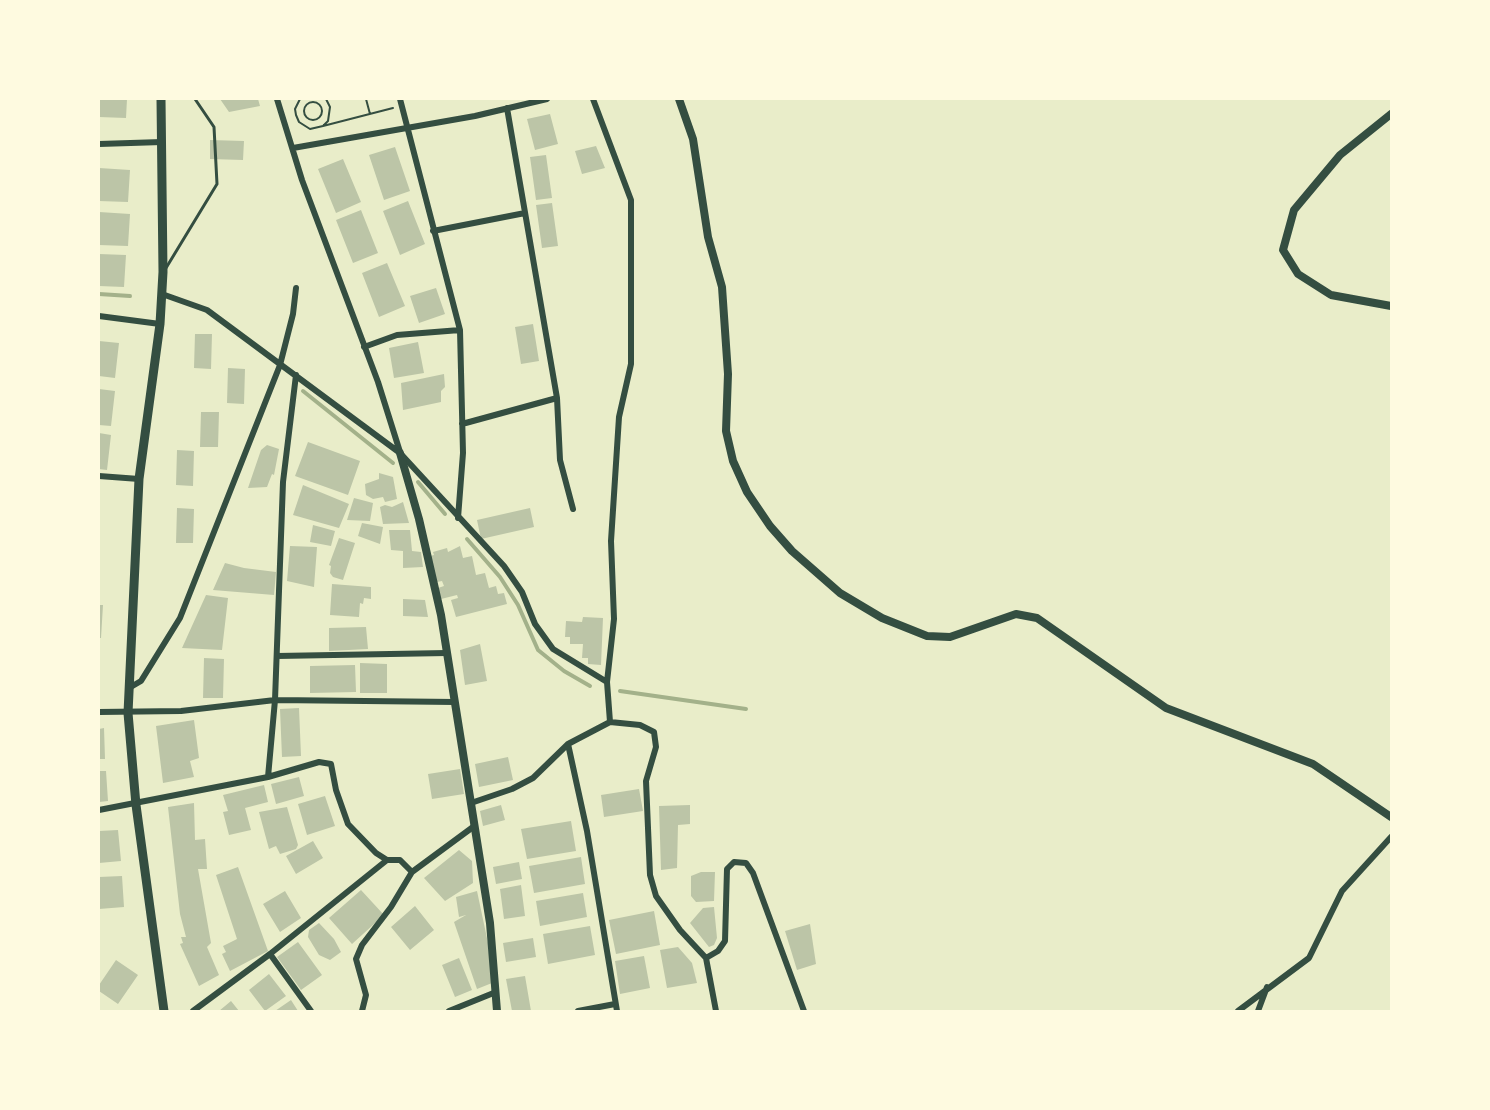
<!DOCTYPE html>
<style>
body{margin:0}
#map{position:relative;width:1490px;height:1110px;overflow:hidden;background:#e9edc9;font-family:"Fira Sans Condensed",sans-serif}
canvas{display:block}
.frame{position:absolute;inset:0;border:100px solid #fefae0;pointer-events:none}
</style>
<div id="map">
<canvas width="1490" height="1110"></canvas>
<div class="frame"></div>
</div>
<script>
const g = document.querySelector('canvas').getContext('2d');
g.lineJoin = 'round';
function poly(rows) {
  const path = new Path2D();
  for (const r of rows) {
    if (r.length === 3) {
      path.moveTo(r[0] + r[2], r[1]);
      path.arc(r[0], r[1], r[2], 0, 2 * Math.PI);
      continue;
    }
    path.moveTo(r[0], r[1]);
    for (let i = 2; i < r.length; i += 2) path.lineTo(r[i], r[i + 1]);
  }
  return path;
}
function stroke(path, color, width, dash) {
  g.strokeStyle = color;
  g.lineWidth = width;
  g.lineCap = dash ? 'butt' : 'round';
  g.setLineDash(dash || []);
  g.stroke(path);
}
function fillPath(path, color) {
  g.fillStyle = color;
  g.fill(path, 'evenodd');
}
const stream = poly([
 [99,294,130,296],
 [303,391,393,463],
 [418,482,445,514],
 [467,539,500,577,518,605,538,650,564,671,590,686],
 [620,691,746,709]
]);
const building = poly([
 [99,99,127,99,126,118,99,117],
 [220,99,258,99,260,106,229,112],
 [550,114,558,144,535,150,527,119],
 [210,140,244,141,243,160,210,159],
 [596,146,605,168,582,174,575,151],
 [395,147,410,191,384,200,369,155],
 [546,155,552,198,536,200,530,157],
 [343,159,361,202,336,213,318,169],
 [99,168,130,170,128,202,99,201],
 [408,201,425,244,400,255,383,211],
 [552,203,558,246,542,248,536,205],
 [361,210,378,253,353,263,336,220],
 [99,212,130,214,128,246,99,245],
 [99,254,126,255,124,287,99,286],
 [387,263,405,306,379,317,362,273],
 [436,288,445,314,419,323,410,296],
 [533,324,539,361,521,364,515,327],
 [195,334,212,334,211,369,194,368],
 [99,341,119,343,115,378,99,376],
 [418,342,424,373,394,378,389,348],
 [228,368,245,369,244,404,227,403],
 [444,374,445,387,441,391,441,402,403,410,401,383],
 [99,389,115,391,111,426,99,425],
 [201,412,219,412,218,447,200,447],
 [99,433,111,435,107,470,99,469],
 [308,442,360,461,348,495,295,476],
 [267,445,279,449,274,475,272,474,267,487,248,488,261,450],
 [177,450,194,451,193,486,176,485],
 [379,473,393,477,397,499,385,502,383,497,373,499,366,495,365,484,379,479],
 [303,485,349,504,339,528,293,515],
 [354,498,373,503,370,521,347,520],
 [403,502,409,523,383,524,380,507,385,505,392,507],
 [177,508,194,509,193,543,176,543],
 [530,508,534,527,481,539,477,520],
 [362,523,383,527,380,544,358,536],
 [313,525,335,531,331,546,310,542],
 [389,530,410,530,412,551,421,552,423,567,403,568,403,551,391,550],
 [339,538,355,543,343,580,333,577,330,573,331,566,329,565],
 [290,546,317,547,314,587,287,581],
 [460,546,463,558,472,556,476,575,485,573,489,588,496,586,498,594,504,593,507,604,456,617,451,600,458,598,457,595,441,599,438,588,444,586,442,581,437,582,430,556,434,555,433,552,447,548,448,552],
 [225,563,244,568,276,572,274,595,213,590],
 [332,584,371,587,371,599,364,598,363,604,360,603,359,617,330,615],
 [206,595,228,598,222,650,182,648],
 [403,599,425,600,428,617,403,616],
 [99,605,103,605,101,638,99,638],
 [583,617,603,618,601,665,588,664,588,658,582,658,583,644,570,644,570,637,565,637,566,621,582,622],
 [366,627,368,649,329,651,329,628],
 [480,644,487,681,465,685,460,650],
 [204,658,224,659,223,698,203,698],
 [360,663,387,664,387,693,360,693],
 [355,665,356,692,310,693,310,666],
 [299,708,301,756,282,757,280,709],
 [194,720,199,758,190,761,194,777,163,783,156,726],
 [104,728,105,759,99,759,99,729],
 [508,757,513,780,479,787,475,764],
 [460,769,464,794,432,799,428,774],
 [99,771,106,771,108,801,99,802],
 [299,777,304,796,276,804,271,784],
 [264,785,268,802,245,808,251,830,229,835,223,812,228,811,223,795],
 [639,789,643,811,604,817,601,795],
 [325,796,335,826,307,835,298,804],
 [194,803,195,840,205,839,207,869,198,869,211,943,207,947,219,975,199,986,180,944,183,943,181,937,186,937,180,914,168,807],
 [501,805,505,820,483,826,480,811],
 [690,805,690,824,678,825,677,868,661,870,659,806],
 [287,807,298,845,296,849,280,854,276,846,269,849,259,812],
 [571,821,576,851,527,859,521,829],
 [118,830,121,861,99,863,99,831],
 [313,841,323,858,296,874,286,856],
 [459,850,472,861,473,883,445,901,424,878],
 [581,857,585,884,534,893,529,866],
 [519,862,522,879,496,884,493,867],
 [238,867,268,951,230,971,222,954,226,952,223,946,237,939,216,875],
 [701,872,715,872,714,901,696,902,691,896,691,876],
 [122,876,124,907,99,909,99,877],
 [521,885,525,916,504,919,500,889],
 [361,890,384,915,352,944,329,918],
 [285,891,301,918,280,932,263,904],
 [477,891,488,943,492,983,477,989,454,922,466,915,459,917,456,897],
 [583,893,587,917,540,926,536,901],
 [415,906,434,930,410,950,391,927],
 [714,907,717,938,714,945,709,947,690,923,703,908],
 [654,911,660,945,616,954,609,920],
 [319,923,334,939,341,952,330,960,319,955,308,937,309,930],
 [810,924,816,964,797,970,785,931],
 [590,926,595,955,548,964,543,934],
 [533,938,536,957,506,962,503,943],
 [298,942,322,975,301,990,277,957],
 [678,947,692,963,697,983,667,988,660,950],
 [644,956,650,988,620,994,615,961],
 [459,958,472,990,455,997,442,965],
 [116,960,138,975,118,1004,99,991,99,985],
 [269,974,286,996,265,1011,249,990],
 [525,976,531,1011,512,1011,506,979],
 [291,1000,298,1011,275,1011],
 [231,1001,239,1011,219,1011]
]);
const path = poly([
 [300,99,295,109,296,115,299,122,310,129,323,126,328,121,330,107,326,99],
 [366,99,370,114],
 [313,111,9],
 [323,126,393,108]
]);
const service = poly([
 [166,268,217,184,214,127,195,99]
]);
const minor = poly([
 [277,99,302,180,378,382,400,452],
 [400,99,460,330,463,453,458,518],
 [593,99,631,200,631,364,619,417,611,541,614,619,607,682],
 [507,108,557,398,560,460,573,509],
 [99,144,162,142],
 [293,148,475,116,547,99],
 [433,231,525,213],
 [162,294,207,310,400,453,504,566,522,592,535,624,553,649,607,682,610,722],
 [99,316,160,324],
 [364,347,397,335,460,330],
 [462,424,557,398],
 [99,476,139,479],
 [277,656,447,653],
 [129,688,141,681,180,618,280,365,293,314,296,288],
 [99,712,181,711,275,700,455,702],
 [568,744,587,831,617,1011],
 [268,777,275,700,283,482,296,375],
 [471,803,512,789,533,778,568,744,610,722,640,725,654,732,656,747,646,781,650,875,656,896,680,930,706,958,718,951,725,941,727,869,734,862,746,863,753,873,804,1011],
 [99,810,268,777,319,762,331,764,336,790,348,824,376,853,387,860,400,860,412,872],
 [270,954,311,1011],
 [706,958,716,1011],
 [193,1011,270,954,387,860],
 [362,1011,366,995,356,959,362,945,391,907,412,872,473,827],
 [449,1011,496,992],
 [578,1011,615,1004],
 [1238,1011,1309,958,1342,891,1391,837],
 [1258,1011,1267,987]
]);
const tertiary = poly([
 [679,99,693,139,708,237,722,287,728,374,726,431,733,461,747,492,770,526,792,551,840,593,882,618,927,636,950,637,1016,614,1037,618,1166,708,1313,764,1391,817],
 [1391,114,1340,155,1294,210,1283,250,1298,274,1331,295,1391,306],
 [400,453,419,519,441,615,490,923,497,1011]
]);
const secondary = poly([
 [161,99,163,272,160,324,139,479,128,713,136,805,164,1011]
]);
stroke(stream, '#a3b18a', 4);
fillPath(building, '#bcc5a7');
stroke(path, '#344e41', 2);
stroke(service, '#344e41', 3);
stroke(minor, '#344e41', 6);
stroke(tertiary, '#344e41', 8);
stroke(secondary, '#344e41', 9);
</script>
